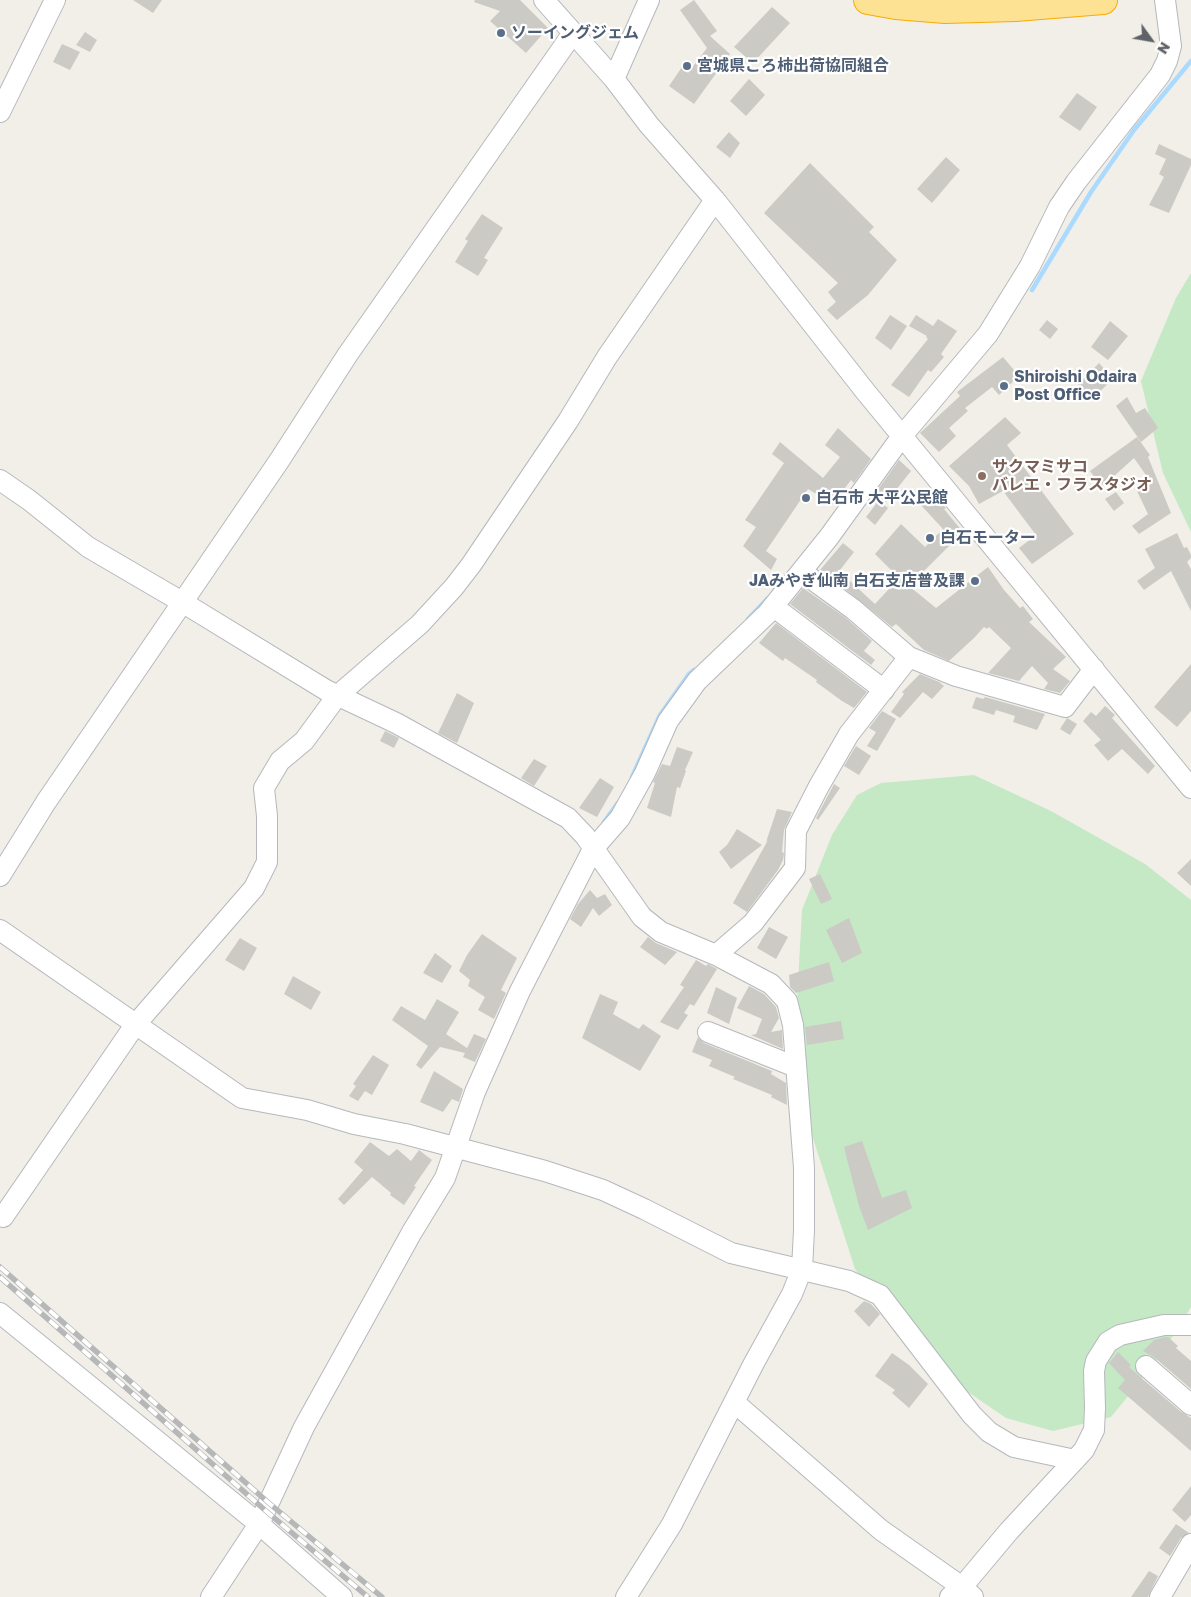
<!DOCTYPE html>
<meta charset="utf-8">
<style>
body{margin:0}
#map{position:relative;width:1191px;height:1597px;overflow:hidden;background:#f1efe8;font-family:"Golos Text",sans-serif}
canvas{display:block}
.north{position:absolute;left:1126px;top:15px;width:50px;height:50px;-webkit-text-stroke:4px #fff;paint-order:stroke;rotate:122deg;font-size:14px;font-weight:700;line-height:20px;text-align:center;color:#5f6368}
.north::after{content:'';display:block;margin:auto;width:18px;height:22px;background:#5f6368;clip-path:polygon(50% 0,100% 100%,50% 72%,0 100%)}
</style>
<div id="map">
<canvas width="1191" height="1597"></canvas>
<div class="north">N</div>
</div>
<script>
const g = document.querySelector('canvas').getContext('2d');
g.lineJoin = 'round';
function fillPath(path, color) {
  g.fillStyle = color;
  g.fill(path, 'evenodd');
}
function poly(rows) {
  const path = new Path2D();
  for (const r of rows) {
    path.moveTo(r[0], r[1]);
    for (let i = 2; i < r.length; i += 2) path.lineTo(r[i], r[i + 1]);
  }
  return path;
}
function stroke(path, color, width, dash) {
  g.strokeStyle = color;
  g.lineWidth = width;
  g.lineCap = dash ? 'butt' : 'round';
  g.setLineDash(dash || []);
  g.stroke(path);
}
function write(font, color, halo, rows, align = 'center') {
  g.font = font + ' "Golos Text","Noto Sans JP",sans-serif';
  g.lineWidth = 4.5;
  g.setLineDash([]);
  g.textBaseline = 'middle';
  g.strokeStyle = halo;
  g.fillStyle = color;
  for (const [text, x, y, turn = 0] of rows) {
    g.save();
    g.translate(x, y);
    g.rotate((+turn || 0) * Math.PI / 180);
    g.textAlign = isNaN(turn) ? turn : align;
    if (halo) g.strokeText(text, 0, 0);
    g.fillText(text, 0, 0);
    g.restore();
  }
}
const green = poly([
 [1191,273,1191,532,1163,473,1141,381,1176,298],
 [974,775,1051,811,1145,864,1191,900,1191,1307,1159,1358,1111,1417,1053,1431,1006,1418,917,1357,855,1269,793,1076,802,910,832,835,857,795,881,783]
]);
const stream = poly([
 [1032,290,1091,192,1134,130,1191,61],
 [748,619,767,599],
 [632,777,660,715,689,674,694,670],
 [604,822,617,804]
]);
const building = poly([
 [133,0,162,0,153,13],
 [475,0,520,0,548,28,526,53,490,21,500,11,474,2],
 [694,0,717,31,710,36,730,54,694,104,669,86,682,67,688,73,707,48,680,10],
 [772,7,790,23,753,63,734,47],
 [85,32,97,40,90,52,76,45],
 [62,44,80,52,70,70,53,62],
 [749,79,765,95,746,116,730,101],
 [1077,93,1097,107,1080,131,1059,117],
 [729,132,740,143,730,158,716,147],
 [1159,144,1191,159,1191,165,1169,213,1149,205,1164,177,1159,174,1166,159,1155,154],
 [946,157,960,170,932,203,917,189],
 [810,163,874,227,869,232,897,260,868,295,837,320,827,310,836,302,828,292,838,283,764,213],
 [482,214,503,228,484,258,488,260,478,276,455,262,468,241,465,239],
 [890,315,907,326,891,350,875,338],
 [916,315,933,326,938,319,957,331,941,354,944,357,931,372,928,370,909,397,891,385,928,339,926,337,927,336,909,326],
 [1047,320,1058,329,1050,339,1039,330],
 [1110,321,1128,336,1108,360,1091,347],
 [1003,357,1019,376,999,395,992,387,965,408,968,411,949,428,956,436,939,452,920,433,960,396,957,392],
 [1099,363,1113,379,1092,399,1078,385],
 [1127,397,1136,413,1145,408,1158,428,1141,442,1116,406],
 [1005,417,1021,433,1007,445,1074,534,1032,564,1019,548,1036,535,1003,491,979,504,969,486,949,466],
 [838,428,871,459,854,483,851,480,833,504,808,489,766,551,777,559,771,570,743,546,756,527,745,520,784,463,772,454,780,442,823,478,840,457,825,445],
 [1137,437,1150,455,1148,457,1171,513,1139,534,1132,526,1148,514,1135,487,1148,478,1134,458,1102,487,1090,471],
 [899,460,911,471,884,505,888,508,875,525,866,517,876,504,871,499],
 [930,492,946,508,944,509,963,532,909,586,936,608,988,567,1004,590,1020,608,1023,606,1033,619,1029,622,1066,657,1053,669,1070,681,1060,693,1044,689,1048,683,1032,666,1019,681,988,673,1011,648,989,627,987,629,984,627,974,638,949,661,924,650,896,624,892,627,844,588,850,581,875,604,899,578,875,554,901,524,925,547,943,529,919,503],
 [1116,492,1124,503,1114,511,1105,499],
 [1177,533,1184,548,1187,547,1191,555,1191,558,1187,562,1191,569,1191,611,1171,571,1144,590,1137,581,1155,568,1145,549],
 [843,543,854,552,833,579,838,583,820,570],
 [803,588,846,618,872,641,864,651,875,660,871,665,790,604],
 [776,623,867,692,854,708,842,701,816,682,817,680,785,658,783,661,759,643],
 [1191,664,1191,711,1177,727,1154,707],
 [920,674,939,682,944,686,932,699,923,692,900,718,891,712,904,694,902,692],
 [457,693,474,703,457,743,438,733],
 [976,697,983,699,985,697,1045,714,1037,730,1013,722,1015,716,996,710,994,715,972,708],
 [1105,706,1115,715,1112,718,1155,766,1148,774,1122,749,1108,761,1094,745,1101,740,1083,721,1091,712,1096,716],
 [882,711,896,719,877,751,867,746,876,732,869,728],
 [1067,718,1077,724,1070,735,1060,729],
 [385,731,399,738,394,748,380,741],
 [856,746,871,756,859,775,844,766],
 [677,747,693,752,685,770,686,771,680,788,677,787,671,817,647,808,655,783,653,782,662,764,670,766],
 [534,759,547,766,534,786,521,778],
 [600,778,614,787,597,817,579,808],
 [834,784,840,788,818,820,816,818],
 [777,809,792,812,784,830,782,852,784,853,783,860,778,870,747,912,733,903,768,840,766,842],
 [737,829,762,845,731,869,719,852,727,845],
 [1191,859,1191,886,1177,873],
 [820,874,832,899,821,904,809,879],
 [590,890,597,898,605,894,612,905,599,916,593,908,581,927,570,919,578,904],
 [849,918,862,953,842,963,826,930],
 [769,927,788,937,776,959,757,948],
 [482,934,517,958,501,990,506,993,494,1019,478,1010,485,997,468,986,470,980,459,971,467,955],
 [648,937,656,943,677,952,665,965,640,947],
 [240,938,257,948,244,971,225,960],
 [435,953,452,966,442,983,423,973],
 [696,960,706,966,708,964,717,969,694,1006,690,1004,684,1013,688,1015,678,1030,660,1022,684,987,680,985],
 [829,962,834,981,796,993,790,987,789,975],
 [293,976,321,992,311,1010,284,994],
 [749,986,764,994,776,1007,779,1018,771,1032,782,1030,783,1049,751,1035,756,1034,762,1019,737,1008],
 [716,987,737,998,729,1024,707,1013],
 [600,994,618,1002,613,1014,639,1029,643,1024,661,1036,640,1071,582,1038],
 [437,999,459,1012,446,1034,467,1048,474,1034,486,1039,475,1062,463,1057,465,1053,440,1047,421,1069,416,1065,428,1046,392,1020,401,1006,425,1020],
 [841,1021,844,1039,807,1045,805,1027],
 [698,1037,704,1043,772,1071,771,1074,786,1083,787,1105,771,1097,772,1095,733,1079,735,1077,709,1066,712,1060,692,1052],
 [373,1055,389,1065,372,1095,365,1091,358,1101,349,1096,356,1086,353,1084],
 [434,1071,463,1089,459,1102,452,1099,443,1112,420,1102],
 [862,1141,882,1198,906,1190,912,1208,868,1230,859,1206,844,1147],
 [370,1142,389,1156,397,1149,411,1161,419,1150,432,1160,414,1186,416,1187,404,1205,390,1195,391,1193,372,1177,344,1205,338,1199,363,1170,354,1162],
 [864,1301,871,1304,880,1314,869,1327,854,1311],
 [1165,1337,1168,1337,1178,1346,1176,1348,1191,1361,1191,1389,1154,1357,1143,1351,1154,1340],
 [1118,1352,1131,1365,1129,1367,1138,1375,1180,1411,1191,1418,1191,1451,1118,1388,1125,1380,1109,1363],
 [892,1353,909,1365,928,1384,909,1408,892,1393,895,1390,875,1376],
 [1191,1486,1191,1515,1185,1522,1172,1510],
 [1176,1524,1189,1533,1181,1538,1170,1556,1159,1548],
 [1149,1571,1158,1576,1148,1597,1131,1597]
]);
const minor = poly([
 [544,0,614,79,649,125,715,200,865,391,1191,788],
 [614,79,649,0],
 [0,112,55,0],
 [0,480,29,500,88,547,182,602,326,690,396,723,568,818,585,836,642,917,661,932,716,955,771,984,787,1001,793,1025,804,1168,804,1230,802,1269,792,1294,754,1363,672,1524,626,1597],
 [774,607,884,690],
 [909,657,956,676,1065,707,1094,669],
 [0,876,46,802,279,461,348,354,573,33],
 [0,930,242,1098,307,1110,354,1124,405,1134,545,1171,603,1190,644,1209,731,1253,849,1281,880,1295,972,1415,989,1432,1014,1447,1075,1460],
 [716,955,753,923,795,868,796,831,819,786,849,734,909,657,853,609,802,572],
 [708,1032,796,1067],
 [3,1217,135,1025,254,888,267,862,267,816,264,788,280,761,304,741,337,696,420,624,454,587,471,565,568,421,607,357,715,200],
 [0,1313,259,1524,342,1597],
 [1146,1366,1191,1405],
 [734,1402,881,1530,962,1587,973,1597],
 [211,1597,259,1524,304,1427,412,1232,445,1178,475,1092,520,991,593,849,620,818,645,773,668,721,697,681,767,614,829,537,902,436,988,334,1030,266,1059,207,1076,182,1160,75,1167,61,1171,46,1165,0],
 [950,1597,962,1587,1009,1531,1084,1450,1094,1430,1095,1408,1094,1371,1096,1361,1108,1342,1120,1335,1164,1325,1191,1325],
 [1160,1597,1191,1544]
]);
const highway = poly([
 [868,0,896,5,945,9,1015,7,1103,0]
]);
const rail = poly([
 [0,1267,270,1504,382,1597],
 [0,1277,266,1511,368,1597]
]);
const markers = [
 [501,33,5,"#5c6f8a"],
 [687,66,5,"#5c6f8a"],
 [1004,386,5,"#5c6f8a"],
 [982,476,5,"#8d6e63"],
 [806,498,5,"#5c6f8a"],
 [930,538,5,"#5c6f8a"],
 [975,581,5,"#5c6f8a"]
];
const serviceNames = [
 ["ソーイングジェム",511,33],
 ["宮城県ころ柿出荷協同組合",697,66],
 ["Shiroishi Odaira",1014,377],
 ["Post Office",1014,395],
 ["白石市 大平公民館",816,498],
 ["白石モーター",940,538],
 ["JAみやぎ仙南 白石支店普及課",965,581,"right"]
];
const educationNames = [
 ["サクマミサコ",992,467],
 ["バレエ・フラスタジオ",992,485]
];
fillPath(green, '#c5e8c5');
stroke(stream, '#aadaff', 4.5);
fillPath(building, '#cccac5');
stroke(minor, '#b5b8bc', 22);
stroke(highway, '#f9ab00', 30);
stroke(minor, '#fff', 20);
stroke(highway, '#fde293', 28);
stroke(rail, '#b6b7b8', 5.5);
stroke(rail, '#fff', 4, [11]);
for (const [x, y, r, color] of markers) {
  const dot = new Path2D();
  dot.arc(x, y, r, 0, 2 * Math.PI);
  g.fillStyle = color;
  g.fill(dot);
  stroke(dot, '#fff', 2);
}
write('bold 16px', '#4e5e75', '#fff', serviceNames, 'left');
write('bold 16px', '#785e54', '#fff', educationNames, 'left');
</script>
